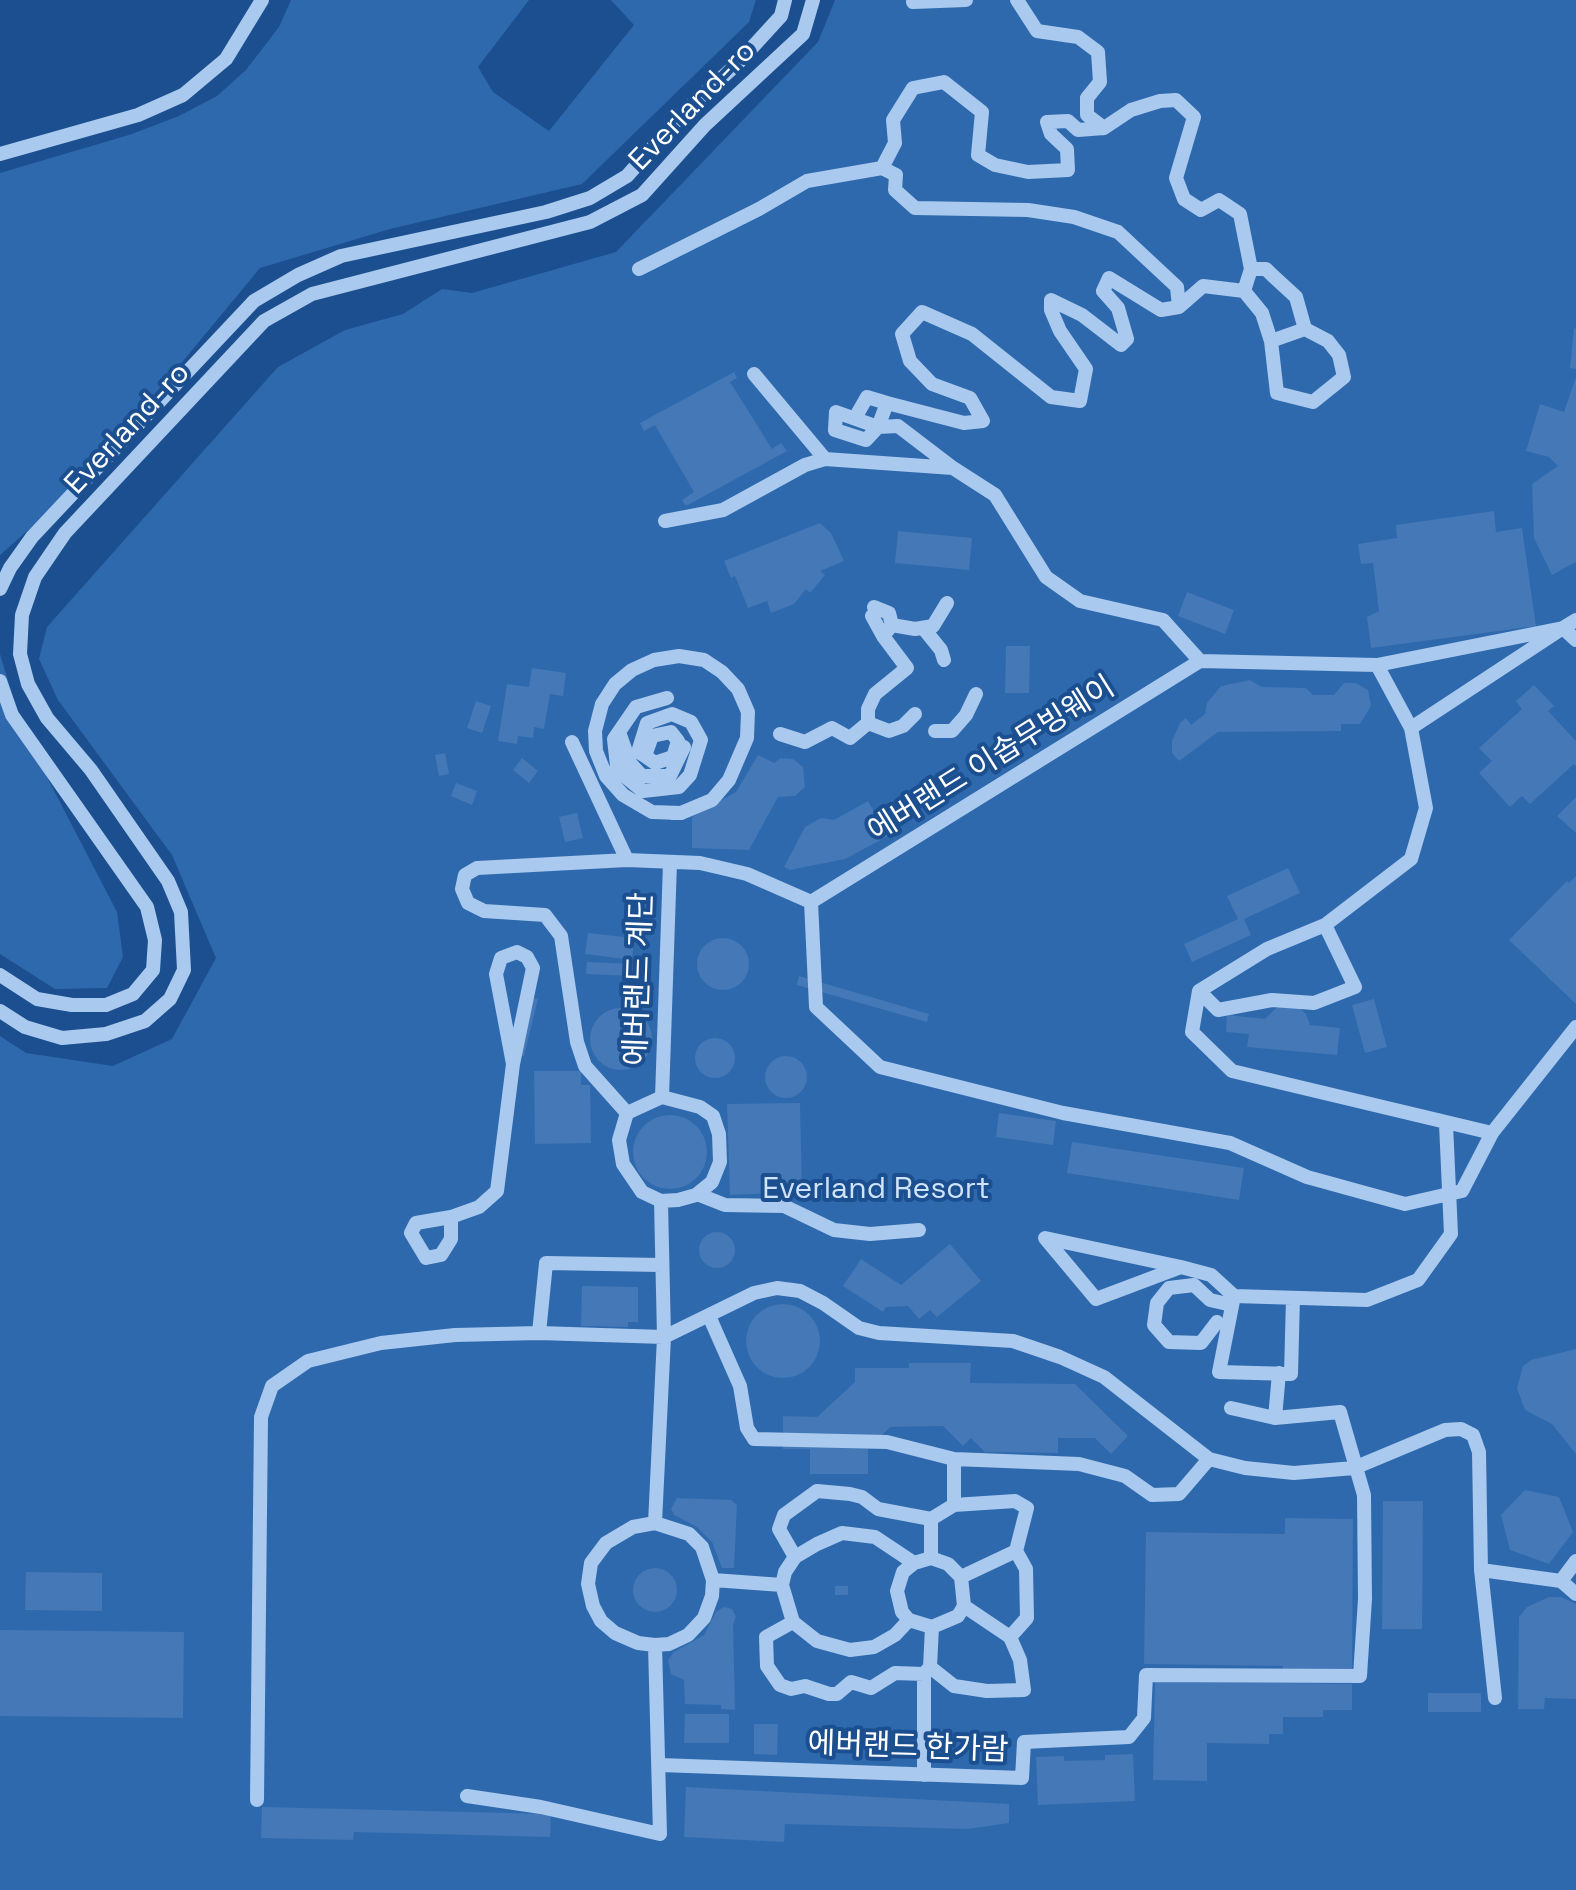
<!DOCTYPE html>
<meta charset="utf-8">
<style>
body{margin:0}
canvas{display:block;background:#1b4f8f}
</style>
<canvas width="1576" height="1890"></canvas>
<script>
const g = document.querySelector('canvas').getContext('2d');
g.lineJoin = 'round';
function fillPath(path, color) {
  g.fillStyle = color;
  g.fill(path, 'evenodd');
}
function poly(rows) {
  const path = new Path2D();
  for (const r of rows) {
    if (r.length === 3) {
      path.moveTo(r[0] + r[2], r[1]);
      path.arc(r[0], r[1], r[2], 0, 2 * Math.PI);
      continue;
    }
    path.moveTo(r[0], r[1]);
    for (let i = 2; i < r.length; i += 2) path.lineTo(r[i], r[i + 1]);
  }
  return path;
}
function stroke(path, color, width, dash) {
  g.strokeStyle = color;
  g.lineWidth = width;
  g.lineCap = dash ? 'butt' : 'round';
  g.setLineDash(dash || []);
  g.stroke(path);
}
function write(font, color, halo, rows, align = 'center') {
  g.font = font + ' "Space Grotesk","Noto Sans KR",sans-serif';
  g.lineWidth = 8;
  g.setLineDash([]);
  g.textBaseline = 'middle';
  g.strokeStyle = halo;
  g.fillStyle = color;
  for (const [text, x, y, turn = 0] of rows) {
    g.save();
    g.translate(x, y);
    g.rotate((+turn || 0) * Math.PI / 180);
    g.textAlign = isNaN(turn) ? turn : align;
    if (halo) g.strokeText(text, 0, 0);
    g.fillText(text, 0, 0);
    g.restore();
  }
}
const green = poly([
 [291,0,529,0,478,67,493,92,549,131,634,25,611,0,756,0,749,22,582,184,390,229,260,268,83,482,0,555,0,173,129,135,179,116,217,96,246,70,279,27],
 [835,0,1576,0,1576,1890,0,1890,0,1036,26,1053,113,1066,172,1039,216,958,172,855,58,700,39,659,47,627,278,367,345,330,403,314,442,289,472,293,616,252,818,42],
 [0,654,23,731,117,912,123,957,107,988,55,989,0,954]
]);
const building = poly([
 [1574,328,1576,329,1576,369,1570,368],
 [734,372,737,378,730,382,772,449,781,443,787,451,686,506,682,500,694,492,655,425,644,431,640,423],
 [1576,377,1576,562,1552,575,1534,538,1532,484,1558,466,1549,457,1526,451,1540,404,1564,412],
 [1494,511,1496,532,1522,528,1536,626,1371,648,1367,617,1379,611,1373,563,1361,564,1358,544,1397,538,1396,525],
 [820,523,831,533,844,561,820,571,825,575,810,593,806,589,794,604,771,613,767,601,748,608,735,576,731,578,724,561],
 [898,531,972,538,969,570,895,563],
 [1187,592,1234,610,1225,634,1178,616],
 [1006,646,1030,646,1029,693,1005,693],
 [532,668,566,673,563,696,550,694,544,729,534,727,533,738,518,736,517,744,498,741,507,684,529,687],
 [1250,680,1262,687,1306,688,1313,695,1334,695,1344,683,1356,683,1368,690,1371,706,1360,724,1341,724,1341,731,1218,732,1179,761,1172,753,1172,741,1180,723,1186,718,1191,725,1205,714,1207,703,1221,686],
 [1534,685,1554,706,1548,711,1576,741,1576,766,1574,764,1530,804,1522,796,1510,807,1479,773,1492,761,1479,748,1522,709,1516,701],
 [476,701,491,706,482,733,467,728],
 [445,753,449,774,439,776,435,755],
 [758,755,774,763,781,758,793,759,803,767,805,787,795,796,778,797,749,850,692,848,692,817,736,792],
 [522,758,538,771,529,783,513,770],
 [456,783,477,791,472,805,451,796],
 [1576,797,1576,833,1557,816],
 [868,801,888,836,845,859,790,870,784,867,805,827,821,818,834,820],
 [577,813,583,838,565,842,559,817],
 [1288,868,1300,893,1244,919,1251,935,1192,962,1184,944,1238,919,1227,896],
 [1576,876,1576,1004,1509,940,1567,881,1569,883],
 [588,933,634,938,632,960,585,954],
 [723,964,26],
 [587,962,633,964,632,976,586,974],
 [799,976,929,1014,927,1022,797,985],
 [523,996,538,999,524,1056,509,1053],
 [1374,999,1387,1047,1365,1053,1352,1005],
 [1279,1005,1298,1007,1306,1014,1310,1025,1340,1028,1337,1055,1247,1047,1249,1034,1226,1032,1227,1015,1265,1019],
 [621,1039,31],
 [715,1058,20],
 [786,1077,21],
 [534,1071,581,1071,581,1085,590,1085,591,1143,535,1144],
 [800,1103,802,1192,730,1195,727,1104],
 [999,1113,1056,1121,1053,1145,996,1137],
 [670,1152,37],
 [1072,1142,1244,1168,1239,1200,1067,1173],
 [717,1250,18],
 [950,1244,981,1281,937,1317,930,1310,919,1319,908,1306,886,1307,883,1312,843,1286,861,1259,901,1285],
 [582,1286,638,1287,638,1322,628,1322,628,1327,581,1326],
 [783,1341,37],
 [1576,1349,1576,1454,1552,1424,1525,1410,1517,1388,1523,1366,1531,1360],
 [909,1363,971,1363,970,1383,1075,1384,1128,1436,1111,1454,1095,1438,1058,1438,1058,1453,985,1452,971,1438,963,1446,943,1426,890,1427,868,1449,868,1474,810,1474,810,1449,783,1449,783,1416,817,1417,855,1382,855,1368,909,1368],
 [1525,1490,1559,1497,1573,1532,1549,1564,1510,1550,1501,1515],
 [677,1498,731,1500,737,1505,734,1568,722,1568,712,1542,697,1527,674,1515,671,1509],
 [1383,1501,1423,1501,1422,1629,1382,1629],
 [1285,1518,1353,1519,1352,1674,1283,1673,1283,1666,1144,1664,1146,1532,1285,1534],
 [655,1590,22],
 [26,1572,102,1573,102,1611,25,1610],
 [835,1586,848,1586,848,1595,835,1595],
 [1549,1597,1561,1597,1576,1604,1576,1699,1545,1698,1544,1709,1518,1709,1519,1617,1527,1607],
 [724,1607,732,1609,736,1617,733,1624,735,1710,721,1709,721,1705,685,1704,684,1680,671,1674,668,1660,674,1652,704,1635,716,1612],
 [0,1630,184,1632,183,1718,0,1716],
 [1155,1681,1352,1684,1352,1710,1323,1710,1323,1717,1283,1717,1283,1734,1269,1734,1269,1744,1207,1743,1207,1781,1153,1780],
 [1428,1693,1481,1693,1481,1712,1428,1712],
 [685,1714,729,1714,729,1743,684,1743],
 [754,1724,778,1724,777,1755,754,1754],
 [1133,1754,1135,1801,1038,1805,1036,1757,1064,1756,1064,1761,1105,1760,1105,1755],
 [686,1787,1009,1804,1009,1823,968,1829,785,1824,784,1842,684,1837],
 [262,1807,551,1814,550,1837,354,1832,353,1840,261,1838]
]);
const minor = poly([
 [1017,0,1037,31,1078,37,1098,52,1100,82,1087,98,1087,115,1104,128,1131,110,1160,101,1176,100,1194,117,1176,178,1184,199,1201,210,1219,200,1240,214,1251,269],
 [913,2,966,0],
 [0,154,138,115,183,95,226,59,262,0],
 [882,168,895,143,893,120,913,88,944,82,982,112,978,155,995,165,1028,172,1068,170,1067,149,1051,134,1047,122,1068,121,1078,130,1104,128],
 [639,269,759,209,807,181,882,168,896,175,895,190,915,208,1028,210,1074,217,1118,232,1177,287,1179,307,1161,310,1109,278,1103,291,1118,308,1127,339,1121,345,1082,315,1051,300,1051,310,1060,331,1086,369,1080,401,1051,397,972,334,922,312,902,334,910,361,932,384,970,398,983,421,964,423,887,403],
 [1179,307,1203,286,1244,291,1262,313,1271,341,1277,393,1313,402,1344,377,1339,355,1328,341,1305,329,1296,297,1272,275,1266,269,1251,269,1244,291],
 [1271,341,1305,329],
 [754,374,825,459],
 [855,418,867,397,887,403,878,427,836,412,835,430,866,440,878,427,898,426,953,468],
 [665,521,723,510,805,465,825,459,953,468,995,495,1046,577,1080,601,1163,620,1200,661,1377,665,1563,628,1576,620],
 [0,589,10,568,32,537,254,301,298,275,341,256,546,212,590,198,627,176,687,109,737,64,781,16,785,0],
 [872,616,883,636,892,625,889,613,874,607],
 [892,625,915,629,933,626,947,603],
 [924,629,941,650,944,660],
 [1377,665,1411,728],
 [0,681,12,715,147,907,155,940,153,970,133,994,106,1005,72,1005,37,999,0,975],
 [868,723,889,731,903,726,915,714],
 [935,731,952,731,966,715,976,694],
 [619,732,630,763,642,776,670,776,684,747],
 [780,734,805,742,832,728,850,738,868,723,868,709,875,694,907,668,883,636],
 [572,742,627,860],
 [616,769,643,791,679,787,690,775,701,740,691,722,672,714,647,723,638,752,645,756,655,763,673,757,678,741,671,732,652,736,645,756],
 [618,775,614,739,636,707,667,698],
 [671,813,681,813,712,800,729,780,747,738,748,712,738,689,722,672,704,660,679,656,654,660,632,670,615,684,602,704,595,731,596,751,606,776,623,795,652,812,681,813],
 [811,902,816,1007,880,1067,1063,1113,1230,1143,1307,1177,1405,1204,1462,1191,1492,1133],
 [811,902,1200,661],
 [1325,925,1355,987,1314,1003,1272,1000,1218,1010,1199,991,1267,949,1325,925,1411,859,1426,808,1411,728,1563,628,1576,640],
 [1199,991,1192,1032,1232,1071,1492,1133,1576,1027],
 [0,1011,25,1027,62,1038,106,1034,145,1021,170,999,184,970,181,912,168,881,91,770,47,718,28,684,20,654,22,615,35,577,65,533,264,321,312,294,590,222,642,195,705,125,803,34,813,0],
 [662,1097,670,863],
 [627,1113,619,1140,623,1164,642,1192,661,1201,678,1200,696,1195,712,1182,720,1162,719,1134,713,1116,700,1107,662,1097,627,1113,585,1066,577,1042,561,936,545,915,484,911,468,903,462,889,465,875,477,868,627,860,700,863,747,874,811,902],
 [697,1194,725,1205,784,1206,834,1230,870,1234,919,1230],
 [451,1217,416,1223,411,1233,426,1258,441,1255,451,1239,451,1217,479,1207,497,1191,513,1064,533,968,527,957,517,952,501,958,496,974,513,1064],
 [1181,1267,1096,1299,1045,1238,1181,1267,1211,1275,1234,1296,1367,1300,1418,1280,1451,1234,1446,1124],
 [1234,1296,1219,1372,1291,1374,1293,1298],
 [709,1316,740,1386,747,1428,754,1439,887,1442,954,1459,1079,1464,1125,1476,1152,1495,1179,1494,1209,1459],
 [1217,1322,1201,1343,1169,1342,1154,1325,1157,1303,1169,1288,1194,1285,1210,1300,1232,1305],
 [539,1333,546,1263,661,1265],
 [1231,1408,1275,1418,1279,1373],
 [954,1459,954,1505],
 [931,1519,954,1505,1015,1501,1027,1508,1016,1551,961,1577],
 [655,1523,689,1534,702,1547,713,1580,782,1585],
 [795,1557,779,1529,784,1515,817,1491,850,1494,862,1497,878,1509,931,1519,931,1558],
 [1481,1570,1561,1581,1576,1594],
 [961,1577,964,1606,958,1616,932,1627,930,1667,954,1686,987,1691,1024,1690,1020,1660,1010,1637,1027,1618,1026,1569,1016,1551],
 [1561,1581,1576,1561],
 [964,1606,1010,1637],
 [909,1620,895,1635,874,1647,850,1650,817,1641,793,1622,766,1637,767,1666,780,1685,791,1689,805,1686,829,1694,837,1694,851,1682,871,1688,895,1673,924,1674],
 [793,1622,782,1585,785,1572,795,1557,817,1544,842,1533,875,1537,914,1563],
 [932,1627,909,1620,902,1612,897,1591,903,1572,914,1563,931,1558,948,1564,961,1577],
 [655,1645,669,1644,688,1635,704,1618,712,1596,713,1580],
 [660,1765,1022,1778,1024,1742,1129,1737,1144,1718,1146,1675,1360,1676,1365,1599,1364,1495,1340,1412,1275,1418],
 [924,1775,924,1674,930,1667],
 [467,1796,541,1807,660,1834,655,1645,638,1643,615,1633,601,1621,593,1606,588,1584,591,1563,606,1543,633,1527,655,1523,664,1337,754,1293,777,1288,800,1291,823,1303,859,1328,879,1333,1013,1341,1060,1357,1104,1377,1209,1459,1245,1468,1294,1473,1354,1468,1445,1430,1461,1429,1473,1435,1479,1452,1481,1570,1495,1698],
 [257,1800,261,1417,272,1386,308,1361,381,1343,455,1335,539,1333,664,1337,661,1201]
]);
const streetNames = [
 ["Everland-ro",693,106,-46],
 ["Everland-ro",128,429,-47],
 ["에버랜드 이솝무빙웨이",992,760,-32],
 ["에버랜드 계단",640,979,-88],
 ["에버랜드 한가람",908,1748,2]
];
const parkNames = [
 ["Everland Resort",876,1190]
];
fillPath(green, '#2e69ad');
fillPath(building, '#4478b7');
stroke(minor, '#a9c9ee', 14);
write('30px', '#fff', '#1b4f8f', streetNames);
write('30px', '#cfe3fa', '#1b4f8f', parkNames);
</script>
